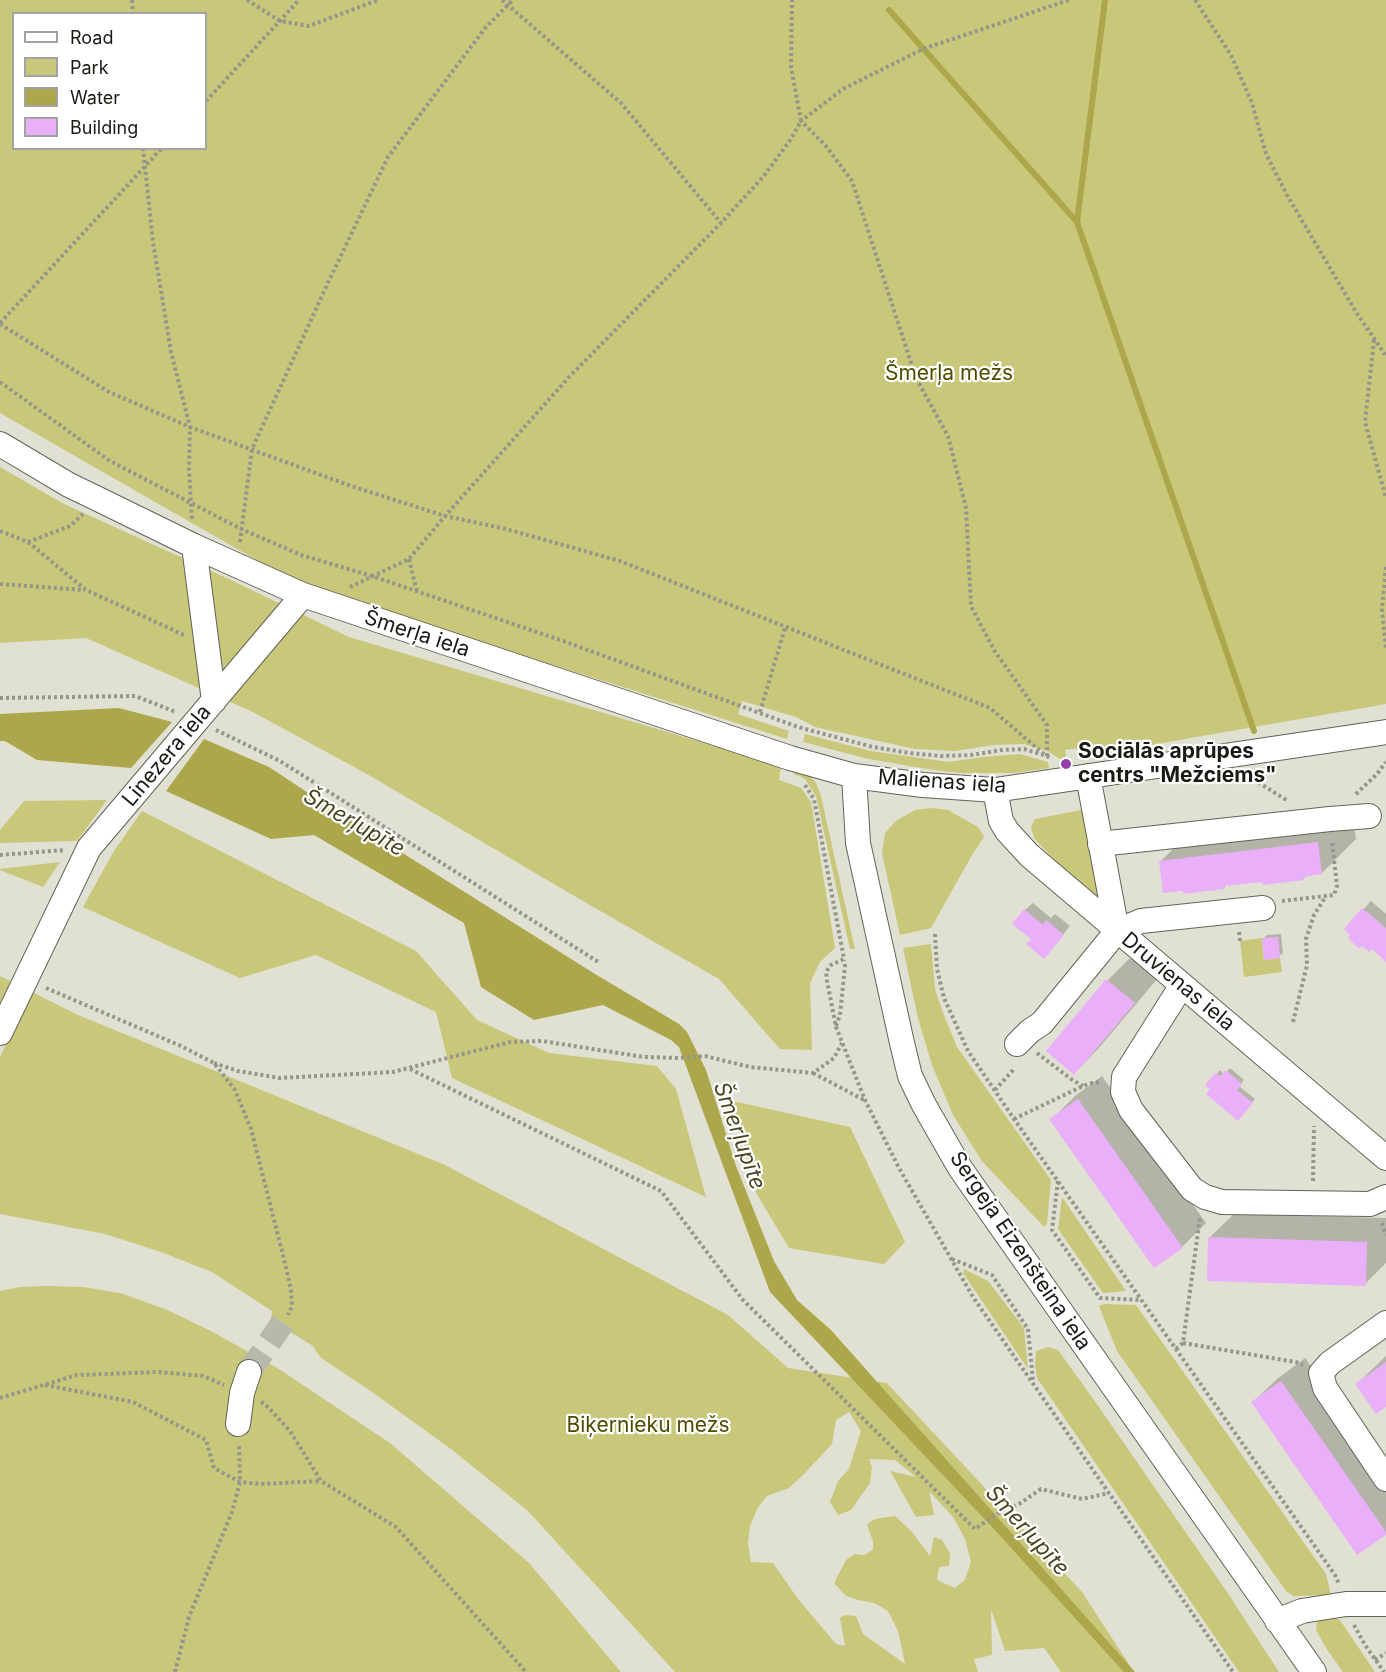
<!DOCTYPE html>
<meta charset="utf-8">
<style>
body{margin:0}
#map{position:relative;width:1386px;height:1672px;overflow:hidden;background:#e0e0d3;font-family:Inter,sans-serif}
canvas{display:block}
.legend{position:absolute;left:12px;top:12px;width:195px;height:138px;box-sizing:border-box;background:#fff;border:2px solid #a3a3a1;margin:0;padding:8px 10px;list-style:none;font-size:18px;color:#1a1a15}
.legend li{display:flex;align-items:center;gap:12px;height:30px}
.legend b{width:30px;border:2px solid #a3a3a1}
</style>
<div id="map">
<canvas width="1386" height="1672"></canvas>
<ul class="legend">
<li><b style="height:8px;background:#fff"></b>Road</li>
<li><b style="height:16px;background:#c9c77a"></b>Park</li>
<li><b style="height:16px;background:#aba74a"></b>Water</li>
<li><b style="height:16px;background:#e9b0f9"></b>Building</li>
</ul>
</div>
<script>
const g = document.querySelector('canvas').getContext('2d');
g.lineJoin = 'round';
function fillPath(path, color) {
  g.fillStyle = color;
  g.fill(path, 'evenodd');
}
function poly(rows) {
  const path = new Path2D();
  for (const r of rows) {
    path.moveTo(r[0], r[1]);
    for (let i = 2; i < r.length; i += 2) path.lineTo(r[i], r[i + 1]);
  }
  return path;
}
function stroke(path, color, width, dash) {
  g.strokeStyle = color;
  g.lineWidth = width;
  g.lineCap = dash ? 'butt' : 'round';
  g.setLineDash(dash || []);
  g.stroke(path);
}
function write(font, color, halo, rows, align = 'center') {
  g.font = font + ' Inter,sans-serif';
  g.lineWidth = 4.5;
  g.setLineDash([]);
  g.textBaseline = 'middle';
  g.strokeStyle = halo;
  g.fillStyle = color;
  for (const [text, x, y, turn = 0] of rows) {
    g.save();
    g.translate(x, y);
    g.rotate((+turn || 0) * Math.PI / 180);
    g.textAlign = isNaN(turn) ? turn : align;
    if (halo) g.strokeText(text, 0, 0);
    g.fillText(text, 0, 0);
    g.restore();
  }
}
const green = poly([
 [0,0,1386,0,1386,704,1145,746,1146,753,1132,755,1129,751,1098,755,1096,746,1065,750,1066,759,1060,759,1047,751,1024,744,994,745,955,751,915,749,815,727,796,717,742,701,738,714,789,731,787,739,300,585,0,413],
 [14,14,206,14,206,148,14,148],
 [0,467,62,503,233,581,349,637,781,766,779,780,801,788,811,802,835,948,820,962,810,983,812,1050,780,1049,719,979,576,897,367,774,253,712,86,638,0,643],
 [805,734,871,751,949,762,983,757,1020,754,1048,762,1049,768,1014,773,959,773,927,769,869,759,803,742],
 [795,770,808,774,816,783,821,796,855,949,850,949,816,796,805,779,794,774],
 [107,800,77,841,0,843,0,830,24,801],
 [931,808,948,810,978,827,984,837,972,855,931,928,900,935,882,853,885,833,897,820,915,810],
 [1081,810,1086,815,1105,895,1099,904,1093,901,1034,838,1031,827,1035,819],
 [142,811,416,951,477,1020,549,1053,657,1066,676,1089,706,1197,452,1078,436,1012,316,955,240,978,83,907,114,851],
 [60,862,43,887,0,870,0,869],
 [1262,938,1264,959,1280,958,1282,972,1244,977,1240,941],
 [931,944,935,989,943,1013,957,1047,1051,1180,1047,1223,1044,1227,982,1161,953,1115,932,1065,918,1018,903,948],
 [0,976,78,1015,445,1165,728,1315,788,1368,887,1383,1082,1592,1134,1672,1061,1672,1044,1648,1005,1651,991,1609,992,1655,974,1659,978,1672,675,1672,528,1511,451,1449,372,1392,320,1357,313,1346,271,1320,272,1311,212,1272,161,1252,105,1234,0,1214,0,1057,23,1008,0,1010],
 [849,1412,861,1431,849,1469,838,1481,830,1502,838,1515,851,1510,870,1483,872,1467,869,1459,895,1460,916,1477,890,1471,916,1517,934,1515,929,1491,953,1517,965,1539,971,1562,965,1580,955,1588,937,1580,939,1567,949,1566,950,1553,942,1540,934,1537,930,1556,912,1532,895,1516,875,1519,867,1524,873,1542,873,1550,864,1555,855,1554,846,1560,834,1583,846,1596,858,1600,874,1603,888,1611,898,1631,905,1664,863,1634,856,1616,845,1615,840,1618,845,1646,836,1644,798,1599,773,1563,751,1562,748,1543,750,1526,758,1507,767,1496,789,1488,805,1473,832,1444,836,1420],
 [733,1101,850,1127,905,1242,884,1264,789,1248,755,1191],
 [1062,1197,1126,1291,1103,1293,1058,1229],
 [964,1269,988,1281,1024,1328,1028,1369,963,1273],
 [47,1286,83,1287,120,1293,165,1309,209,1330,279,1369,390,1443,529,1563,621,1672,0,1672,0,1291,20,1287],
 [1104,1304,1136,1305,1326,1574,1331,1595,1293,1596,1286,1591,1117,1351,1099,1306],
 [1048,1347,1058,1350,1094,1400,1227,1592,1279,1672,1239,1672,1037,1378,1035,1364,1036,1351],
 [1326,1615,1340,1620,1375,1672,1343,1672,1326,1648,1316,1630,1317,1622]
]);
const water = poly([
 [119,708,172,722,131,768,37,760,5,741,0,741,0,714],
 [204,739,269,767,331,808,595,974,679,1024,687,1032,706,1070,736,1166,774,1261,797,1300,831,1330,1135,1672,1124,1672,994,1529,770,1292,679,1047,671,1040,603,1005,534,1020,481,987,464,923,314,835,271,839,166,791]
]);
const shadow = poly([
 [1352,808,1356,839,1322,873,1307,875,1303,879,1264,880,1227,884,1224,888,1161,861,1195,827],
 [1371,901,1386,914,1386,959,1346,929],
 [1033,903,1051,918,1055,914,1070,926,1051,949,1033,939,1025,910],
 [1281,934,1283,953,1279,956,1263,939,1267,935],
 [1132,956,1158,978,1098,1049,1074,1073,1108,980],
 [1230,1068,1244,1080,1239,1086,1255,1099,1241,1115,1207,1085,1220,1070,1224,1074],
 [1102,1076,1206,1223,1182,1247,1051,1120,1075,1096],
 [1234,1214,1386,1218,1386,1263,1365,1284,1209,1238],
 [1386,1356,1386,1405,1357,1384],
 [1305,1358,1386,1474,1386,1533,1252,1403,1277,1379]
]);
const stream = poly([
 [1105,0,1077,222,1254,731],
 [889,10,1077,222]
]);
const building = poly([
 [1318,842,1322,874,1303,877,1304,880,1263,885,1262,882,1224,886,1224,889,1183,894,1183,891,1163,893,1159,861],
 [1362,908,1386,928,1386,962,1372,949,1369,952,1362,946,1359,949,1348,938,1350,935,1344,929],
 [1024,909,1043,925,1046,920,1064,935,1044,959,1026,944,1031,939,1012,924],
 [1278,937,1280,958,1264,960,1262,938],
 [1106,979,1135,1003,1074,1075,1046,1051],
 [1226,1070,1242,1084,1237,1090,1253,1103,1238,1121,1206,1094,1210,1089,1205,1085,1215,1073,1220,1076],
 [1078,1099,1183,1248,1154,1268,1049,1119],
 [1208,1237,1367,1242,1366,1286,1207,1281],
 [1386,1362,1386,1407,1376,1414,1355,1384],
 [1281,1381,1386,1532,1386,1535,1357,1555,1251,1402]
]);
const minorTunnel = poly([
 [249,1372,288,1315]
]);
const path = poly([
 [132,0,133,14],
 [247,0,280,21,309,26,378,0],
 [502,0,621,103,721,223],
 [1195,0,1231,55,1252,103,1266,154,1287,195,1356,312,1386,356],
 [206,101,299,0],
 [143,148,153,242,171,352,190,427,189,469,192,521],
 [0,323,162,148],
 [0,324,109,392,190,427,351,486,445,516,506,529,620,561,990,708,1044,754],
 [1374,340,1365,422,1386,498],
 [0,382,110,461,241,529,301,555,372,576,566,642,798,727,873,747,909,753,941,756,971,755,1002,750,1024,749,1047,756,1051,759],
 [0,531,28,542,70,526,83,514],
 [28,542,86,590,184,635],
 [240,542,252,449,327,285,388,157,486,27,513,0],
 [409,559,417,592],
 [1386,567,1382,609,1386,649],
 [0,584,85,590],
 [350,587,409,559,445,516,570,376,721,223,763,177,791,139,801,121,791,67,792,0],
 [0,698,135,696,176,712],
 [760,712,785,628],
 [216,730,280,761,600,963],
 [1047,756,1047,725,994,650,971,606,966,508,948,436,916,378,852,181,826,146,801,121,843,89,923,49,1069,0],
 [1248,776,1288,801],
 [805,785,814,799,844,959,831,965,826,972,827,981,836,1027,865,1100,899,1168,973,1297,1233,1672],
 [1356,794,1377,774,1386,762],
 [0,855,65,850],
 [1282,901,1334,895,1337,886,1332,841],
 [1239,932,1240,941],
 [935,934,937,969,944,998,968,1051,1014,1119,1335,1575,1339,1584],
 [46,988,181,1046,214,1063,235,1090,251,1129,286,1267,291,1290,292,1306,288,1315],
 [1293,1022,1307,965,1306,939,1314,915,1326,896],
 [836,1026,840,1015,845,966,844,960],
 [1037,1053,1071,1079,1083,1086],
 [214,1063,238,1071,279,1078,393,1072,510,1042,542,1041,644,1057,679,1058,705,1056,750,1067,813,1073,834,1058,842,1043],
 [410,1069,661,1191,743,1300,975,1529,1000,1512,1019,1504,1041,1489,1082,1499,1109,1493],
 [813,1073,864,1100],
 [995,1090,1014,1069],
 [1014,1119,1083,1086,1092,1083,1101,1082],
 [1058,1181,1052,1230,1100,1298,1141,1300],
 [1313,1181,1314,1126],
 [1382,1223,1386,1235],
 [952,1259,992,1275,1028,1329,1033,1381],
 [1183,1343,1296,1362,1303,1365],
 [1176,1349,1183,1343,1200,1217],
 [45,1385,133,1402,206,1440,214,1468,240,1482,261,1484,321,1481],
 [0,1398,77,1375,159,1372,203,1376,224,1385],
 [261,1402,265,1404,290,1431,321,1481,396,1527,526,1672],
 [1354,1625,1365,1645,1384,1672],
 [1375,1660,1386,1653],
 [175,1672,189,1617,232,1512,240,1482,239,1443]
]);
const minor = poly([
 [0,444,69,485,98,499,194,546,303,595,790,758,854,776,923,785,995,790,1386,732],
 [194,546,214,701],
 [854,776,858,843,902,1043,910,1076,924,1105,960,1168,1314,1672],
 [1088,776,1117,931],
 [995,790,1001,821,1007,831,1029,855,1386,1158],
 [1100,844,1330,819,1369,816],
 [1182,985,1124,1077,1123,1092,1131,1110,1192,1189,1205,1197,1222,1202,1370,1204,1386,1197],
 [0,1033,89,848,303,595],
 [1017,1044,1030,1031,1042,1023,1117,931,1141,921,1263,908],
 [1386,1323,1330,1363,1321,1373,1325,1388,1386,1479],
 [238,1424,242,1393,249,1372],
 [1277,1621,1302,1611,1346,1604,1386,1604]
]);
const markers = [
 [1066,764,6,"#953fac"]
];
const parkNames = [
 ["Šmerļa mežs",949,374],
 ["Biķernieku mežs",648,1426]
];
const streetNames = [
 ["Šmerļa iela",417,634,18],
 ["Linezera iela",167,756,-50],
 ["Malienas iela",942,782,4],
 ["Druvienas iela",1178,982,40],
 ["Sergeja Eizenšteina iela",1020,1251,56]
];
const poiNames = [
 ["Sociālās aprūpes",1078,752],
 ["centrs \"Mežciems\"",1078,776]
];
const waterNames = [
 ["Šmerļupīte",354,823,30],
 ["Šmerļupīte",739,1136,70],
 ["Šmerļupīte",1027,1531,48]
];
fillPath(green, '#c9c77a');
fillPath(water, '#aba74a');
fillPath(shadow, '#0003');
stroke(stream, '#aba74a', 6);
fillPath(building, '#e9b0f9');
stroke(minorTunnel, '#b8b8ad', 24, [24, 12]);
stroke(minor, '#636358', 26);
stroke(path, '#95958b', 4, [3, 3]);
stroke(minor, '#fff', 24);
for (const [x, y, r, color] of markers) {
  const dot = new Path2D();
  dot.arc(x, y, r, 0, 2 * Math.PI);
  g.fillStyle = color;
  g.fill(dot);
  stroke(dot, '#fff', 2);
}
write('21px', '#4f4c00', '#fff', parkNames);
write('21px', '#1a1a15', '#fff', streetNames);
write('bold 21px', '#1a1a15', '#fff', poiNames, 'left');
write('italic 22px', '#47451e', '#fff', waterNames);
</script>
